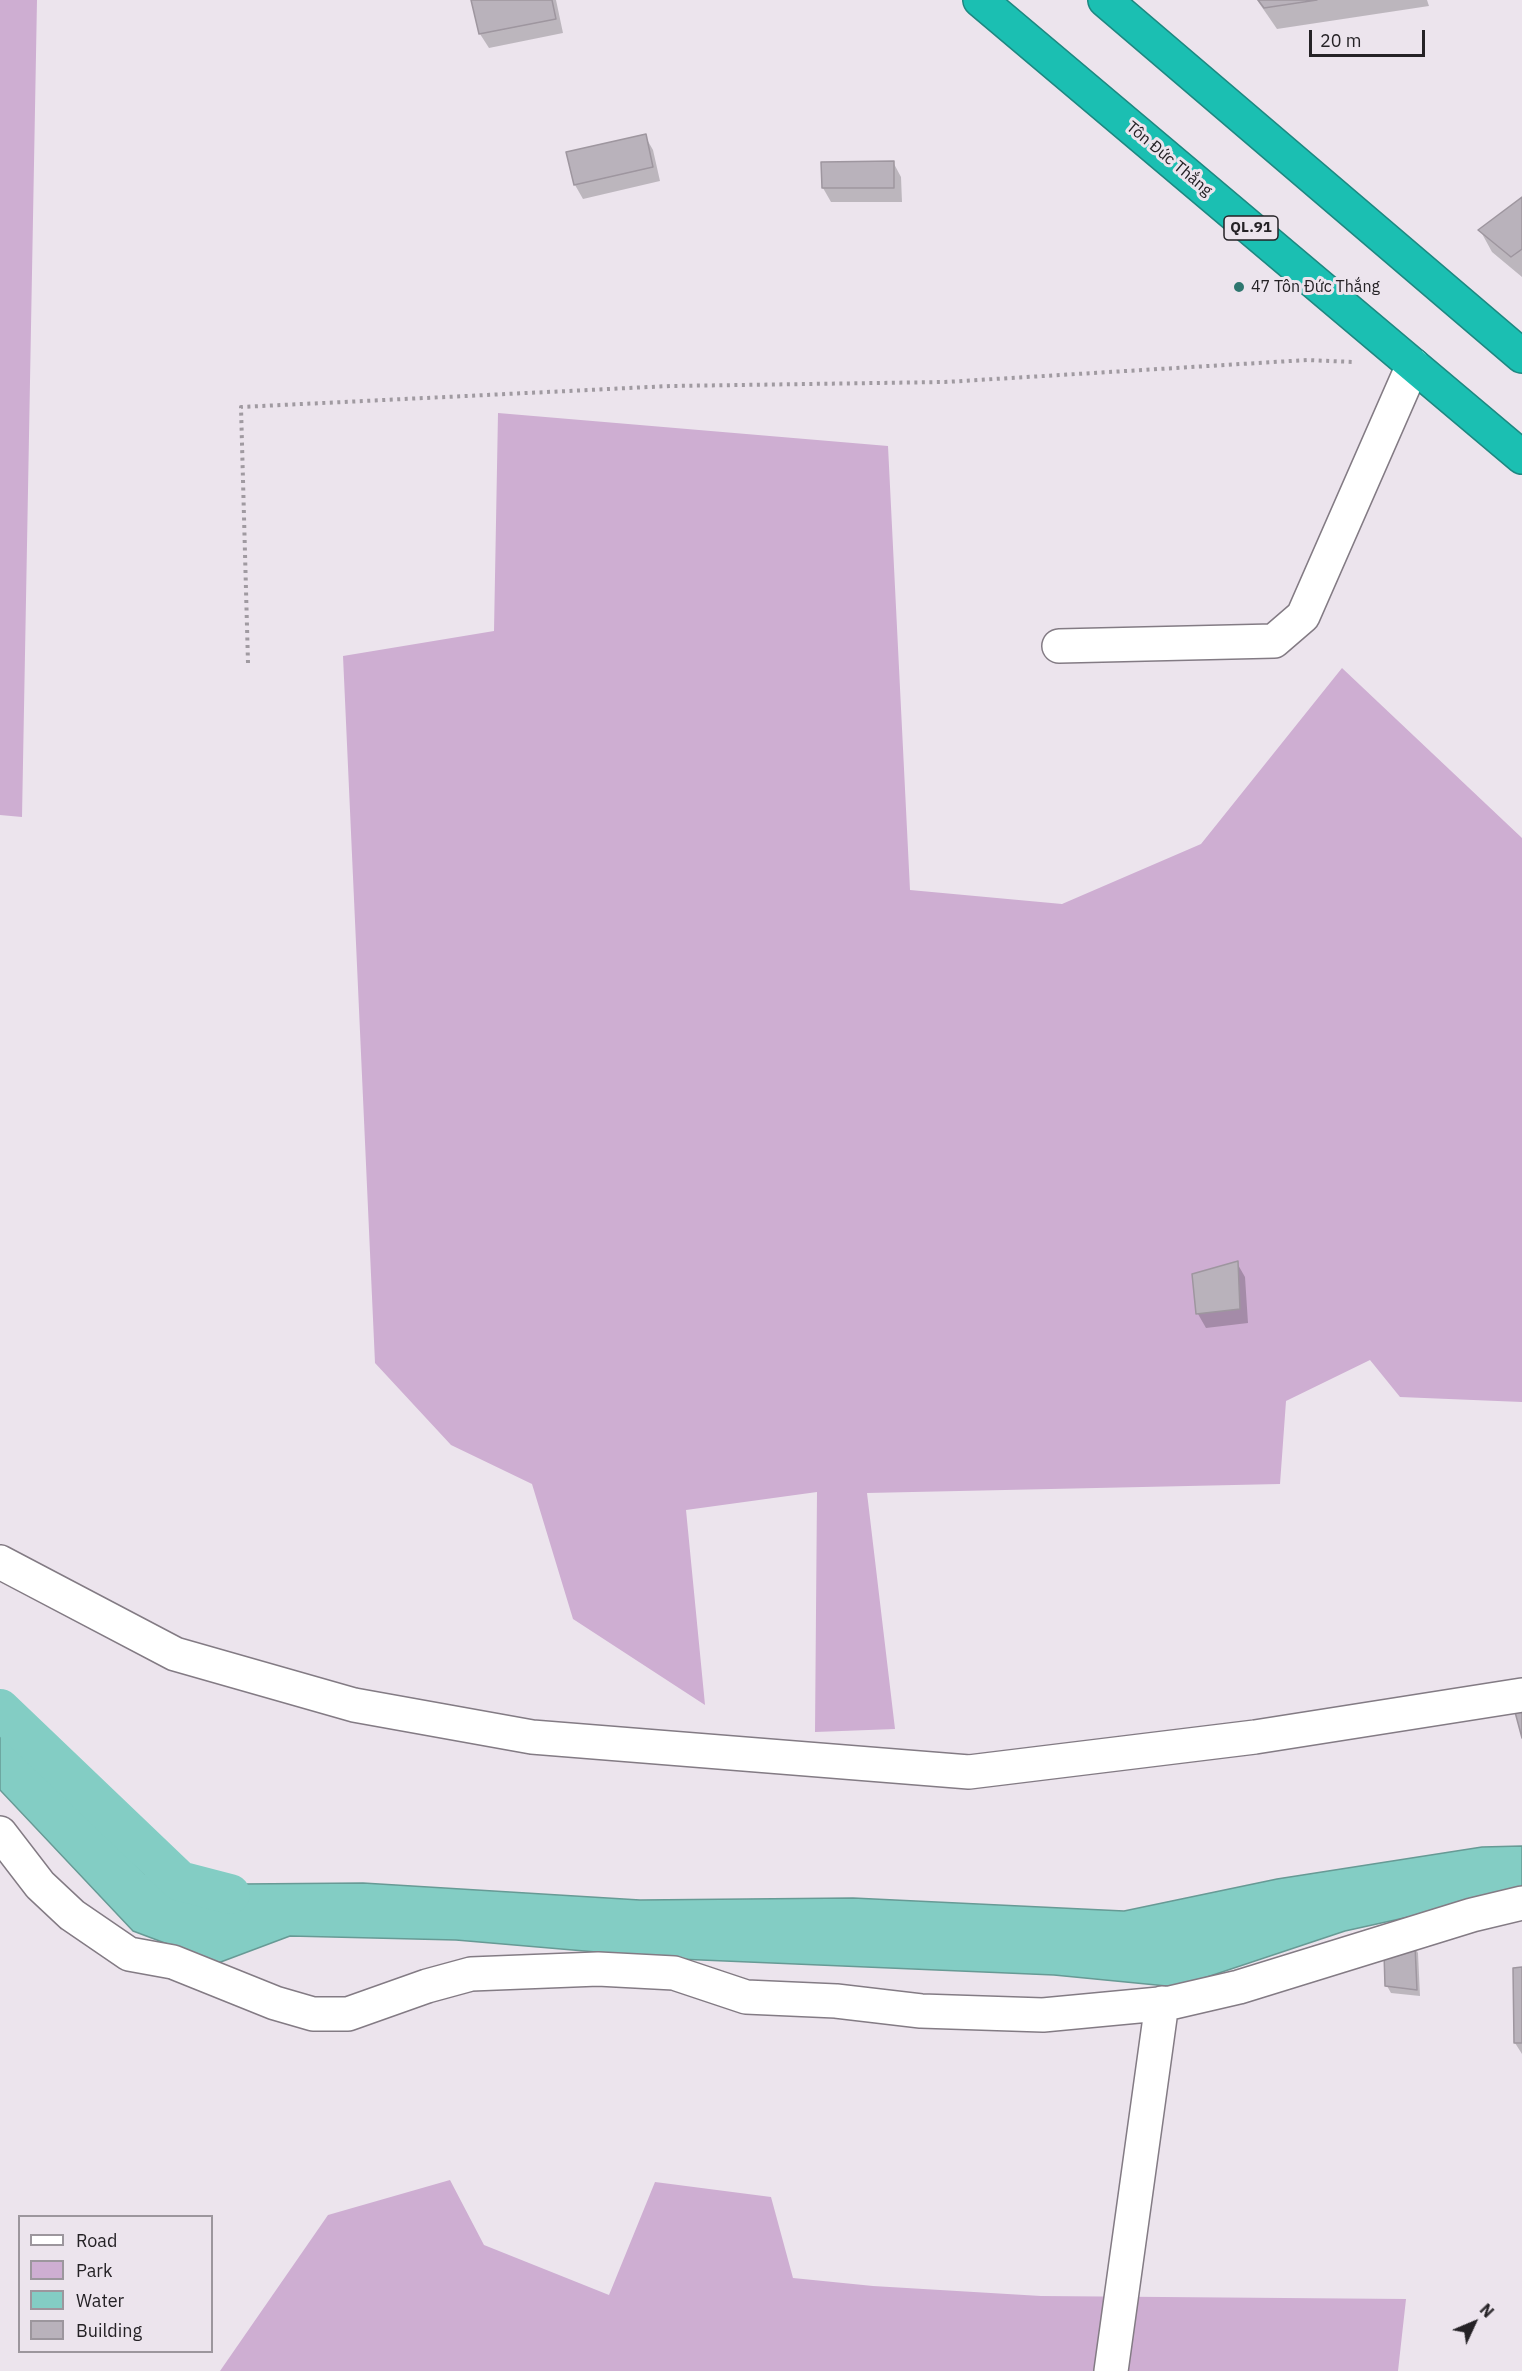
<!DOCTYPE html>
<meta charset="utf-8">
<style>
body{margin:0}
#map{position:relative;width:1522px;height:2371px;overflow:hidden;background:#ece4ed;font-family:"IBM Plex Sans",sans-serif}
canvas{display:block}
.legend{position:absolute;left:18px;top:2215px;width:195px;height:138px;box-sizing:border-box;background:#ece4ed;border:2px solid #9c969d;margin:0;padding:8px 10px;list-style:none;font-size:18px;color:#252226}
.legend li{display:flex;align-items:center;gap:12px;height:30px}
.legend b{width:30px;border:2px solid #9c969d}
.north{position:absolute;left:1444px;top:2293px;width:60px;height:60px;-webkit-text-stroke:4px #ece4ed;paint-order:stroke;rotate:46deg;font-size:16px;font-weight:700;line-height:24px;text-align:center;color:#252226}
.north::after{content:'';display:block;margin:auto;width:21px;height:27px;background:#252226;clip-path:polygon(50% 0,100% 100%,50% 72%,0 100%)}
.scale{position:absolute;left:1309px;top:30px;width:116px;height:27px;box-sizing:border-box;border:3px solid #252226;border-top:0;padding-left:8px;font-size:18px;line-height:21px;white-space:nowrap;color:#252226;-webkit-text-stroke:4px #ece4ed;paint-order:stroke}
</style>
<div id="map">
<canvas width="1522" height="2371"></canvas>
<ul class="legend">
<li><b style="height:8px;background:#fff"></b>Road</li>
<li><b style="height:16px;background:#ceaed2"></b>Park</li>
<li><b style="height:16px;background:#83cdc4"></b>Water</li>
<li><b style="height:16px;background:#b9b2bb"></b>Building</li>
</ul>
<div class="north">N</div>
<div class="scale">20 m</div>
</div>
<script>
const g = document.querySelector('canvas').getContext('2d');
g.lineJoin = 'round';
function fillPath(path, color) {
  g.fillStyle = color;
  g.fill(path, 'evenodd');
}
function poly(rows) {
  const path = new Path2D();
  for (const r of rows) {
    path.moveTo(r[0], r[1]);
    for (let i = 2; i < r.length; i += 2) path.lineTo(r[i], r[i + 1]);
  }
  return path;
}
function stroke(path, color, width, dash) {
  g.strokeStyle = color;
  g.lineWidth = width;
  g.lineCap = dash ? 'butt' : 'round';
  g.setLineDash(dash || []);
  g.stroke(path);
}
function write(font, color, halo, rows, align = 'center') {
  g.font = font + ' "IBM Plex Sans",sans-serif';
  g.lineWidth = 6;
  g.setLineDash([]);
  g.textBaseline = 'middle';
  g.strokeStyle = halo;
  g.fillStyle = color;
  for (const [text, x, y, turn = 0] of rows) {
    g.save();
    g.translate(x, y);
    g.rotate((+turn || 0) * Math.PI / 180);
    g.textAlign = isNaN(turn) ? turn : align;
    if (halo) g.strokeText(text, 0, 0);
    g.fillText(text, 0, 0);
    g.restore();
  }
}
const green = poly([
 [0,0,37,0,22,817,0,815],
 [498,413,888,446,910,890,1062,904,1201,844,1342,668,1522,838,1522,1402,1400,1397,1370,1360,1286,1401,1280,1484,867,1493,895,1729,815,1732,817,1492,686,1510,705,1705,573,1619,532,1484,451,1445,375,1363,343,656,494,631],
 [450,2180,484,2245,609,2295,655,2182,771,2197,793,2278,873,2286,1041,2296,1406,2299,1398,2371,220,2371,328,2215]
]);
const water = poly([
 [0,1727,145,1874,242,1884,363,1883,640,1900,853,1898,1124,1911,1277,1879,1482,1847,1522,1846,1522,1892,1345,1931,1177,1987,1054,1975,678,1959,456,1940,290,1936,218,1963,133,1931,0,1790,0,1727]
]);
const shadow = poly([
 [473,0,556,0,563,33,489,48,480,34],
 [1257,0,1427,0,1429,6,1277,29],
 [645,136,653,150,660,181,583,199,575,185],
 [893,162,901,177,902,202,831,202,823,188,822,164],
 [1522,199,1522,277,1492,252,1480,230],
 [1237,1263,1245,1277,1248,1323,1206,1328,1198,1314,1194,1276],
 [1415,1947,1418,1953,1420,1996,1391,1993,1387,1986],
 [1522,1968,1522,2054,1515,2043]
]);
const canal = poly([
 [0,1709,180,1881,230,1894]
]);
const building = poly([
 [471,0,552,0,556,19,479,34,471,0],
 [1258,0,1317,0,1264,8,1258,0],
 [646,134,653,167,574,185,566,152,646,134],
 [894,161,894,188,822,188,821,162,894,161],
 [1522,197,1522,249,1511,257,1478,230,1522,197],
 [1238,1261,1240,1309,1196,1314,1192,1274,1238,1261],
 [1522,1710,1522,1738,1515,1712,1522,1710],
 [1415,1945,1417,1990,1385,1986,1384,1953,1415,1945],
 [1522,1967,1522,2043,1514,2043,1513,1968,1522,1967]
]);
const path = poly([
 [248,663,241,407,670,386,945,382,1307,360,1353,362]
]);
const minor = poly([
 [1059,646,1274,641,1303,616,1413,365],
 [0,1562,175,1654,354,1705,532,1737,969,1772,1255,1737,1522,1695],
 [0,1833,40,1885,72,1915,129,1954,173,1962,275,2003,313,2014,348,2014,427,1986,471,1974,598,1969,674,1973,746,1997,836,2001,921,2011,1043,2015,1170,2003,1239,1987,1472,1915,1522,1903],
 [1111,2371,1162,2003]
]);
const highway = poly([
 [980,0,1522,457],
 [1105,0,1522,356]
]);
const markers = [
 [1239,287,6,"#2e766f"]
];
const shields = [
 [1251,228,54]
];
const shieldNames = [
 ["QL.91",1251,228]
];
const streetNames = [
 ["Tôn Đức Thắng",1169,159,40]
];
const poiNames = [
 ["47 Tôn Đức Thắng",1251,287]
];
fillPath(green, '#ceaed2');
fillPath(water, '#83cdc4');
stroke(water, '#679a95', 1.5);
fillPath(shadow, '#0003');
stroke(canal, '#83cdc4', 40);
fillPath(building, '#b9b2bb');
stroke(building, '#9e969f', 1.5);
stroke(minor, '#837b84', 36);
stroke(highway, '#1e8881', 36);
stroke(path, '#a09aa1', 4, [3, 4.5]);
stroke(minor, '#fff', 33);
stroke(highway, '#1bbfb2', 33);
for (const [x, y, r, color] of markers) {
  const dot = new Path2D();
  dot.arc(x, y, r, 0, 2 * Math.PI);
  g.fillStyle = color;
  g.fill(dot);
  stroke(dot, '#ece4ed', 2);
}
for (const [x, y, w] of shields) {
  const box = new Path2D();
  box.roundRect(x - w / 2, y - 12, w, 24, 4.5);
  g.fillStyle = '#ece4ed';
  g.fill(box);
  stroke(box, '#252226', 1.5);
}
write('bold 15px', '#252226', null, shieldNames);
write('16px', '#252226', '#ece4ed', streetNames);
write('16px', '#252226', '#ece4ed', poiNames, 'left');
</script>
